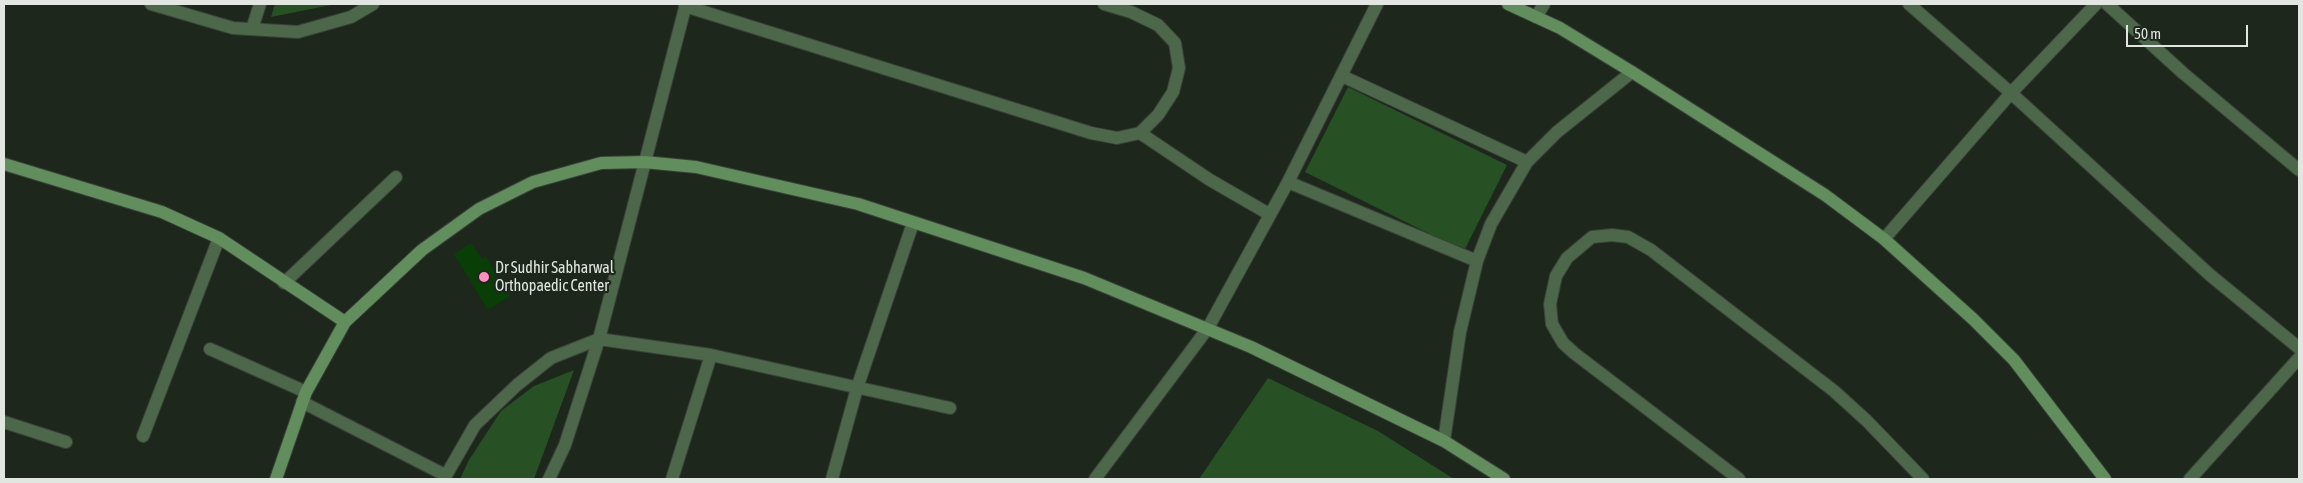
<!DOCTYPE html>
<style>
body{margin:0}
#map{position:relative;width:2303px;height:483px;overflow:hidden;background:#1d271c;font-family:"Asap Condensed",sans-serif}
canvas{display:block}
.frame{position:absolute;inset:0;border:5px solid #e1e7e0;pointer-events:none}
.scale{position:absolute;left:2126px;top:25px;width:122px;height:22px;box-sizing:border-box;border:2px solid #e1e7e0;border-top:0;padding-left:6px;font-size:15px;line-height:18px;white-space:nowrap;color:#e1e7e0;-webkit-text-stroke:4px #1d271c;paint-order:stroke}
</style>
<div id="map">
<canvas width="2303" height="483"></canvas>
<div class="frame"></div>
<div class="scale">50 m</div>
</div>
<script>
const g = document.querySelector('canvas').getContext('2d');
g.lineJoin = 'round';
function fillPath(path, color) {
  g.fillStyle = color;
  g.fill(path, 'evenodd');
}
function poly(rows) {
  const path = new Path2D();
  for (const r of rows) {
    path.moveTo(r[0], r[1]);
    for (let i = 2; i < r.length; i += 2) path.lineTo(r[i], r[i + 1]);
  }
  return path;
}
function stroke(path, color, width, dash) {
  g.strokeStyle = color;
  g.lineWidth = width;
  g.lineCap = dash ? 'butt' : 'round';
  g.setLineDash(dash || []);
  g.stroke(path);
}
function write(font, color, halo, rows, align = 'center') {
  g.font = font + ' "Asap Condensed",sans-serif';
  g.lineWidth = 4.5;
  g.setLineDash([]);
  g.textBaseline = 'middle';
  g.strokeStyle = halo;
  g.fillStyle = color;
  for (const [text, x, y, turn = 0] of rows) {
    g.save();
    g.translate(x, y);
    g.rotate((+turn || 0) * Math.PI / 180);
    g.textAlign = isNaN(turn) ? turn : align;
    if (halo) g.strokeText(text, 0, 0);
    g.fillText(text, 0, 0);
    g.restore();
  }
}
const green = poly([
 [275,4,336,4,271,17],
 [1348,87,1507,165,1464,251,1305,172],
 [574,370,534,479,460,479,469,460,501,411,534,386],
 [1268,378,1378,431,1454,479,1199,479]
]);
const building = poly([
 [471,243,482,259,486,257,510,296,488,310,454,254]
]);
const street = poly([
 [151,4,233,28,298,32,351,17,373,4],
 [1909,4,2011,93,2210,275,2299,348],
 [2107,4,2183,73,2299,170],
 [685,6,1091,133,1117,138,1140,133,1158,115,1173,92,1179,68,1175,43,1158,25,1131,12,1104,4],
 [1536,17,1544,4],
 [252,29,260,4],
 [1140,133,1210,180,1269,214],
 [1527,162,1557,132,1632,72],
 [1288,182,1477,261,1491,224,1527,162,1342,76],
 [1884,239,2011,93,2096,4],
 [284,283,396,177],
 [210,349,306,392],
 [302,402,445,475],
 [4,422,66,442],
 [143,436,219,238],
 [1444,441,1460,332,1477,261],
 [444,479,475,425,517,385,551,358,599,339,711,355,950,408],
 [549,479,565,445,599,339,686,4],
 [672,479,711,355],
 [832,479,857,388,913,223],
 [1095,479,1208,328,1288,182,1377,4],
 [1739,479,1574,353,1563,343,1552,324,1550,304,1556,276,1567,258,1592,237,1612,235,1628,237,1651,250,1834,391,1867,421,1923,479],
 [2190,479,2299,358]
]);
const secondary = poly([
 [1508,4,1560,28,1632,72,1825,195,1884,239,1973,319,2014,360,2105,479],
 [4,164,162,212,219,238,345,322],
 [276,479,306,392,345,322,422,250,479,209,533,182,601,163,644,162,696,167,858,204,1084,278,1251,347,1444,441,1504,479]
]);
const markers = [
 [484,277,6,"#fd8ec0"]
];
const poiNames = [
 ["Dr Sudhir Sabharwal",495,268],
 ["Orthopaedic Center",495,286]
];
fillPath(green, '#275024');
fillPath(building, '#093f07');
stroke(street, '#384237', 14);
stroke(secondary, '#384237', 14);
stroke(street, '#4c674a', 12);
stroke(secondary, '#628e5e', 12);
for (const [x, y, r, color] of markers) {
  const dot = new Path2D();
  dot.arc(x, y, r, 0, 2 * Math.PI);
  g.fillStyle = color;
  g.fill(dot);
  stroke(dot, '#1d271c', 2);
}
write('16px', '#e1e7e0', '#1d271c', poiNames, 'left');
</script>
